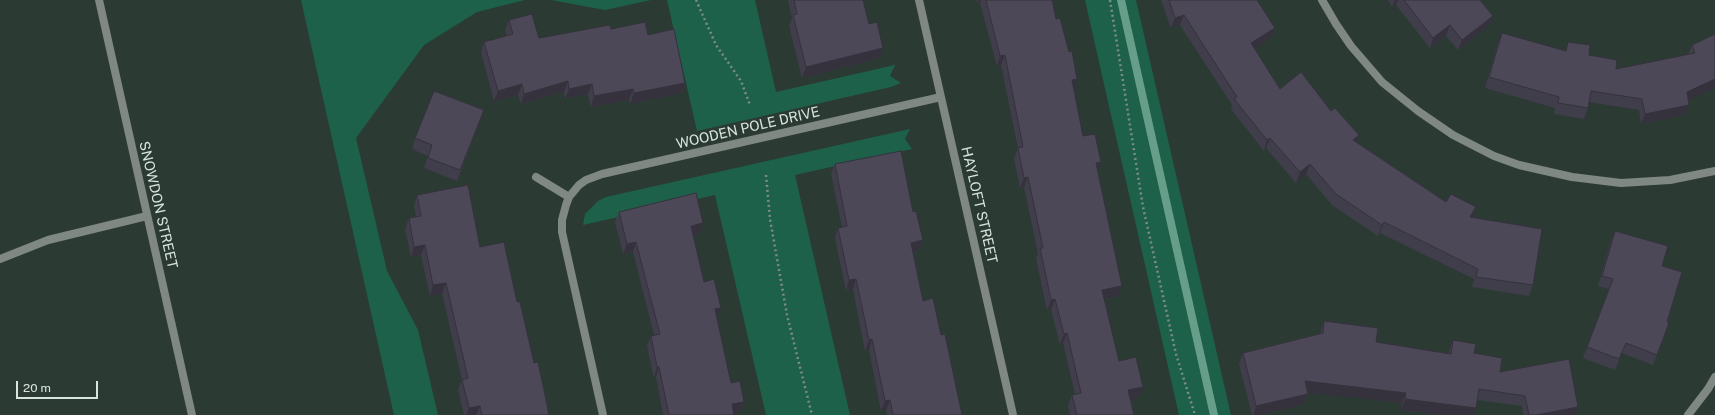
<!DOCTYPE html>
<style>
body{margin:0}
#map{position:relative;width:1715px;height:415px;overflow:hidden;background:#2b3b34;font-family:"Public Sans",sans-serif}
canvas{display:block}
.scale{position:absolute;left:16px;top:381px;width:82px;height:18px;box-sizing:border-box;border:2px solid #dae4df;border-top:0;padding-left:5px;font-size:12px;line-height:14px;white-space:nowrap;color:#dae4df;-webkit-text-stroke:3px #2b3b34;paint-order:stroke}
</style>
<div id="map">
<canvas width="1715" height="415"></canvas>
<div class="scale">20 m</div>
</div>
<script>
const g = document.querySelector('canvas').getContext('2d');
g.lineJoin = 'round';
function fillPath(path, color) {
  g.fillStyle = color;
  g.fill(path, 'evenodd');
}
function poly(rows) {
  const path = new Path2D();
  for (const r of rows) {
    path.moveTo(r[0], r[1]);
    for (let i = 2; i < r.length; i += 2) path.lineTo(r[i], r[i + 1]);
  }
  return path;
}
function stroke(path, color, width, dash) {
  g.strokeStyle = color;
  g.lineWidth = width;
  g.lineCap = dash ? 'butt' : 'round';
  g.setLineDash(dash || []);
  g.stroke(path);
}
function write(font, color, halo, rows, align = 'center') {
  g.font = font + ' "Public Sans",sans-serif';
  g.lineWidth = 3.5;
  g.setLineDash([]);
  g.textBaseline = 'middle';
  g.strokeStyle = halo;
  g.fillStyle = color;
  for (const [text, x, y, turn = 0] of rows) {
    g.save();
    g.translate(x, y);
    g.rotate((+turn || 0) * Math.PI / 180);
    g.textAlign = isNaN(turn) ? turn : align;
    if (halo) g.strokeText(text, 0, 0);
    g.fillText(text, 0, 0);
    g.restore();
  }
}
const green = poly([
 [301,0,525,0,477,12,424,45,356,138,387,271,418,330,438,415,394,415],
 [551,0,651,0,605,10],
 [667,0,755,0,776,92,895,65,890,76,901,83,891,87,697,131],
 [1085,0,1136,0,1231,415,1179,415],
 [910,129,905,139,912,149,795,175,850,415,766,415,715,195,583,225,585,214,598,201,606,197]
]);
const stream = poly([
 [1121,0,1214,415]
]);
const path = poly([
 [696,0,716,45,741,81,750,105],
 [1110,0,1143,207,1176,354,1195,415],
 [766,175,770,219,787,315,812,415]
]);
const street = poly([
 [99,0,192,415],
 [919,0,1013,415],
 [1322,0,1336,24,1351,46,1382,82,1418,111,1453,135,1494,156,1519,165,1572,177,1621,183,1670,180,1715,171],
 [536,177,569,197],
 [0,259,48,240,147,216],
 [603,415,562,232,562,220,566,205,569,197,579,185,586,180,602,174,941,97],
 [1688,415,1708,389,1715,377]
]);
const wall = poly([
 [788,0,863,0,869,24,880,58,802,78,789,26,792,18],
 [977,0,1052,0,1073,89,1083,136,1097,171,1118,296,1104,299,1119,361,1139,397,1131,399,1134,415,1070,415,1068,405,1072,395,1075,394,1063,343,1060,344,1051,310,1047,310,1036,258,1038,254,1024,187,1020,188,1014,159,1018,148,1001,65,997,66,980,3,978,3],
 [1161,0,1257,0,1271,38,1254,49,1280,89,1356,142,1446,202,1472,218,1533,285,1529,296,1472,287,1474,279,1380,233,1378,236,1332,205,1306,174,1296,183,1266,148,1264,151,1231,109,1232,105,1180,25,1171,28],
 [1388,0,1480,0,1489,26,1458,50,1446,36,1430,48,1396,5,1392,7],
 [509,20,539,38,611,29,648,35,685,83,682,93,630,104,629,100,591,107,588,94,565,99,564,92,521,104,518,95,494,101,481,52,484,42,507,36,505,30],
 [1502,33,1565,51,1568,42,1589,55,1616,69,1688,55,1692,45,1715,34,1688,100,1689,105,1685,115,1641,124,1639,110,1589,102,1588,108,1584,119,1554,114,1555,108,1485,88,1498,43],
 [484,110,457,181,424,168,428,156,412,149,415,138],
 [835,164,913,212,923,240,919,250,913,252,923,301,941,335,962,415,887,415,886,410,881,411,869,350,865,351,853,289,846,291,835,238,838,228,842,227,831,174],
 [417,195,480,247,517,302,534,363,549,415,464,415,458,390,462,380,442,293,430,296,421,255,411,257,405,229,409,218,416,217,414,206],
 [619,212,703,223,699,234,693,235,704,282,717,318,731,383,744,402,740,412,734,413,734,415,663,415,656,377,654,378,647,346,651,336,654,335,633,252,623,254,615,222],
 [1615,231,1662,266,1667,322,1669,323,1653,365,1622,353,1615,370,1583,358,1609,289,1598,286,1611,241],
 [1324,321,1376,342,1449,354,1449,351,1453,340,1474,353,1500,372,1578,407,1575,415,1523,415,1522,406,1478,400,1474,415,1443,415,1401,410,1402,403,1308,392,1308,394,1304,404,1260,415,1252,415,1239,364,1243,353,1320,334]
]);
const shadedWall = poly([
 [979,0,981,0,980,3,978,3],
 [1395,0,1398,0,1396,5,1392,7],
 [1184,15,1180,25,1171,28,1175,18],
 [1493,16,1489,26,1458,50,1462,40],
 [1450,25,1446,36,1430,48,1433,38],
 [1275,28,1271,38,1247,54,1251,43],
 [883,48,880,58,802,78,806,67],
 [1005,55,1001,65,997,66,1000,56],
 [1077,79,1074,89,1072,80],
 [1715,79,1715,88,1683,102,1687,92],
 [568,81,564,92,521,104,524,94],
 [685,83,682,93,630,104,634,93],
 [522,84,518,95,494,101,498,91],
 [592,84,588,94,565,99,569,89],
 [633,89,629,100,591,107,594,96],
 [1689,105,1685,115,1641,124,1645,114],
 [1359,135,1355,145,1353,140],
 [1270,138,1266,148,1264,151,1267,140],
 [1101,162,1097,172,1096,163],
 [1310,164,1306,174,1296,183,1300,172],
 [1028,177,1024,187,1020,188,1024,178],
 [1476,207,1472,217,1467,228,1470,217],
 [1384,222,1380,233,1378,236,1382,225],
 [703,223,699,234,687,237,691,226],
 [923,240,919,250,907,253,911,243],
 [636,242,633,252,623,254,627,244],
 [425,245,421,255,411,257,414,247],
 [856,279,853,289,846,291,849,280],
 [446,283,442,293,430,296,433,285],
 [1122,286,1118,296,1098,300,1102,290],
 [1055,299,1051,310,1047,310,1051,300],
 [721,308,717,318,715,309],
 [1067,333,1063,343,1060,344,1064,334],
 [872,339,869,350,865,351,869,340],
 [657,367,659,367,656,377,654,378],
 [1305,381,1406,393,1402,403,1301,392],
 [1143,387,1139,397,1125,401,1128,390],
 [1308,394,1304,404,1260,415,1253,415,1256,406],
 [1405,399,1476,408,1474,415,1443,415,1401,410],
 [890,400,886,410,881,411,885,401],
 [744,402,740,412,728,415,732,404],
 [480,406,476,415,466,415,469,408],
 [1578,407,1575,415,1536,415]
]);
const building = poly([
 [794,0,863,0,869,24,877,22,883,48,806,67,793,15,797,14,794,0],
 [986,0,1052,0,1056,19,1060,18,1069,52,1072,51,1077,79,1072,80,1083,136,1095,134,1101,162,1096,163,1122,286,1102,290,1119,361,1136,357,1143,387,1128,390,1134,415,1077,415,1072,395,1081,393,1067,333,1064,334,1055,299,1051,300,1040,248,1043,248,1028,177,1024,178,1018,148,1023,147,1005,55,1000,56,986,0],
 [1169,0,1257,0,1275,28,1251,43,1280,89,1301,72,1331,111,1335,108,1359,135,1353,140,1446,202,1451,194,1476,207,1470,217,1542,229,1533,285,1476,277,1478,269,1384,222,1382,225,1336,194,1310,164,1300,172,1270,138,1267,140,1234,99,1237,97,1184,15,1175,18,1169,0],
 [1404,0,1480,0,1493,16,1462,40,1450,25,1433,38,1404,0],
 [532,14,539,38,610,25,611,29,645,22,648,35,674,29,685,83,634,93,633,89,594,96,592,84,569,89,568,81,524,94,522,84,498,91,484,42,513,34,509,20,532,14],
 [1502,33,1566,51,1568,42,1590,45,1589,55,1617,60,1616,69,1695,53,1692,45,1715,34,1715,79,1687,92,1689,105,1645,114,1642,99,1591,91,1588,108,1558,103,1559,97,1489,77,1502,33],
 [434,91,484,110,460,170,428,158,432,145,415,138,434,91],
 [901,151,913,212,916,211,923,240,911,243,923,301,933,298,941,335,945,334,962,415,893,415,890,400,885,401,872,339,869,340,856,279,849,280,838,228,847,226,835,164,901,151],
 [468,185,480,247,504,242,517,302,520,302,534,363,538,362,544,390,549,415,482,415,480,406,469,408,462,380,468,378,446,283,433,285,425,245,414,247,409,218,421,216,417,195,468,185],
 [696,193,703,223,691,226,704,282,714,279,721,308,715,309,731,383,740,381,744,402,732,404,734,415,669,415,659,367,657,367,651,336,660,334,636,242,627,244,619,212,696,193],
 [1615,231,1668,246,1662,266,1682,272,1667,322,1669,323,1657,355,1626,343,1619,359,1587,347,1613,279,1602,276,1615,231],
 [1324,321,1378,328,1376,342,1451,354,1453,340,1476,344,1474,353,1502,358,1500,372,1569,359,1578,407,1536,415,1529,415,1525,396,1479,389,1476,408,1405,399,1406,393,1305,381,1308,394,1256,406,1243,353,1323,333,1324,321]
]);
const streetNames = [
 ["WOODEN POLE DRIVE",748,128,-13],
 ["SNOWDON STREET",158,205,77],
 ["HAYLOFT STREET",979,205,77]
];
fillPath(green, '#1d614a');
stroke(stream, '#679e89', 8);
stroke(path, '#7f8c86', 2.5, [2, 3]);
stroke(street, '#808884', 8);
fillPath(wall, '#413e4b');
fillPath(shadedWall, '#35323d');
fillPath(building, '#4c4857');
stroke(building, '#35323d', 1);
write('14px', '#dae4df', '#2b3b34', streetNames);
</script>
